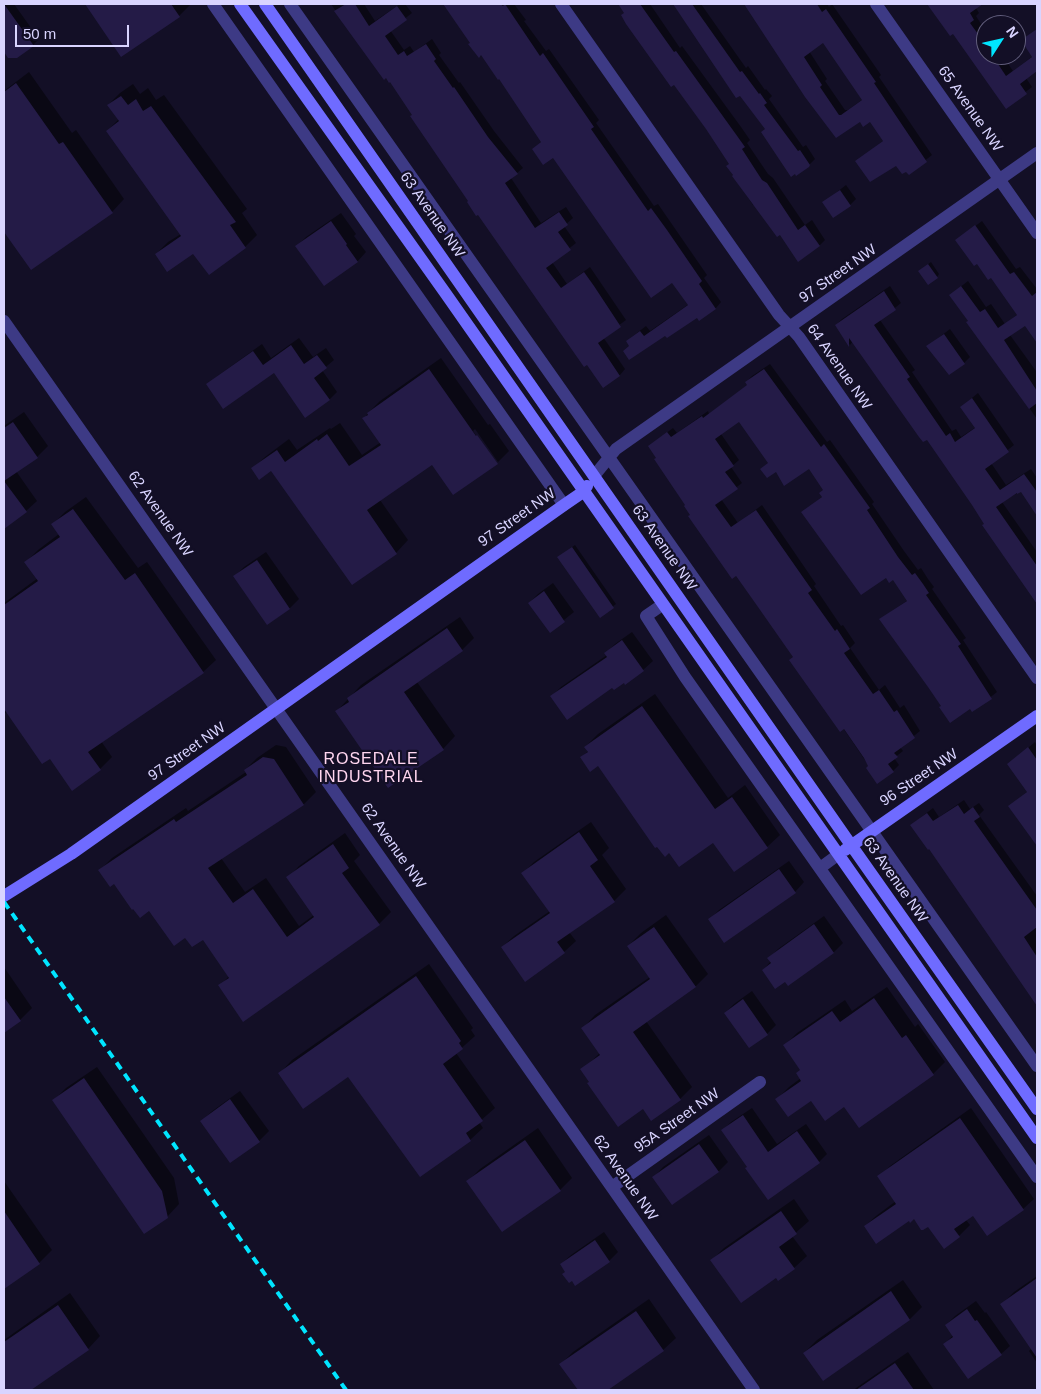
<!DOCTYPE html>
<style>
body{margin:0}
#map{position:relative;width:1041px;height:1394px;overflow:hidden;background:#130f26;font-family:Helvetica,sans-serif}
canvas{display:block}
.frame{position:absolute;inset:0;border:5px solid #d9d4ff;pointer-events:none}
.north{position:absolute;left:976px;top:15px;width:50px;height:50px;box-sizing:border-box;background:#130f26;border:1px solid #625e7d;border-radius:50%;rotate:55deg;font-size:14px;font-weight:700;line-height:20px;text-align:center;color:#d9d4ff}
.north::after{content:'';display:block;margin:auto;width:18px;height:22px;background:#00e5ff;clip-path:polygon(50% 0,100% 100%,50% 72%,0 100%)}
.scale{position:absolute;left:15px;top:25px;width:114px;height:22px;box-sizing:border-box;border:2px solid #d9d4ff;border-top:0;padding-left:6px;font-size:15px;line-height:18px;white-space:nowrap;color:#d9d4ff;-webkit-text-stroke:4px #130f26;paint-order:stroke}
</style>
<div id="map">
<canvas width="1041" height="1394"></canvas>
<div class="frame"></div>
<div class="north">N</div>
<div class="scale">50 m</div>
</div>
<script>
const g = document.querySelector('canvas').getContext('2d');
g.lineJoin = 'round';
function fillPath(path, color) {
  g.fillStyle = color;
  g.fill(path, 'evenodd');
}
function poly(rows) {
  const path = new Path2D();
  for (const r of rows) {
    path.moveTo(r[0], r[1]);
    for (let i = 2; i < r.length; i += 2) path.lineTo(r[i], r[i + 1]);
  }
  return path;
}
function stroke(path, color, width, dash) {
  g.strokeStyle = color;
  g.lineWidth = width;
  g.lineCap = dash ? 'butt' : 'round';
  g.setLineDash(dash || []);
  g.stroke(path);
}
function write(font, color, halo, rows, align = 'center') {
  g.font = font + ' Helvetica,sans-serif';
  g.lineWidth = 4.5;
  g.setLineDash([]);
  g.textBaseline = 'middle';
  g.strokeStyle = halo;
  g.fillStyle = color;
  for (const [text, x, y, turn = 0] of rows) {
    g.save();
    g.translate(x, y);
    g.rotate((+turn || 0) * Math.PI / 180);
    g.textAlign = isNaN(turn) ? turn : align;
    if (halo) g.strokeText(text, 0, 0);
    g.fillText(text, 0, 0);
    g.restore();
  }
}
const shadow = poly([
 [4,4,14,4,39,39,33,45,8,56,4,50],
 [86,4,191,4,179,16,122,55],
 [331,4,364,4,375,21,400,4,405,4,412,13,390,30,404,50,410,46,414,52,432,39,441,53,439,55,459,83,460,82,494,131,523,168,511,178,541,223,566,207,573,218,564,226,576,243,552,262,567,284,590,267,626,320,603,337,625,369,620,375,603,386,469,201,390,80,350,32],
 [443,4,514,4,526,20,524,21,546,51,549,49,599,120,596,123,654,206,658,204,707,275,704,278,721,302,716,308,699,319,697,317,665,334,630,345,627,341,633,336,646,326,650,331,689,304,673,282,553,156,533,149,542,141,482,54,471,43],
 [618,4,650,4,680,48,682,46,741,127,750,140,747,143,768,174,773,178,805,225,812,220,825,240,819,246,780,233,755,204,753,205,733,176,731,164,720,148],
 [675,4,701,4,746,68,748,66,765,90,766,89,772,96,769,99,803,147,806,145,815,159,808,166,766,128],
 [746,4,827,4,829,7,832,4,881,75,879,77,932,155,909,173,896,164,857,161,884,140,870,120,860,120,837,136],
 [823,42,863,99,848,110,845,110,825,81,827,79,809,51],
 [929,4,981,4,976,8,979,13,976,16,986,32,986,55,1002,55,1013,71,1037,53,1037,70,1026,78,1032,87,1006,107,953,33,950,35],
 [29,72,72,133,76,130,124,199,112,212,31,268,4,230,4,91],
 [133,84,140,94,148,88,156,100,164,95,247,209,242,213,257,235,245,247,156,254,168,242,181,234,107,131,119,119,108,105,120,93],
 [846,185,856,199,850,205,823,203],
 [341,213,356,234,354,236,366,252,357,262,297,246,306,237],
 [982,221,1016,269,1020,267,1037,289,1037,342,1025,324,1010,335,1036,371,1037,370,1037,419,950,295,968,281,986,307,991,304,1005,324,1018,314,992,276,977,263,957,240],
 [931,262,939,274,937,277,922,269],
 [890,286,901,303,880,320,915,370,912,372,952,431,956,429,961,437,976,427,961,407,978,393,1014,445,991,463,1006,485,1031,469,1037,478,1037,506,1034,509,1021,491,1002,502,1037,552,1037,595,985,523,947,465,853,341,850,345,836,325,842,319],
 [950,329,970,357,964,363,928,346],
 [299,338,313,357,326,348,334,360,322,370,337,392,329,400,274,371,208,384,216,377,262,344,271,358],
 [441,358,488,425,490,424,509,451,498,462,475,429,473,431,495,463,497,463,454,493,433,463,380,500,408,540,396,553,352,583,272,469,252,469,265,457,289,439,297,450,330,428,331,429,340,423,362,455,381,442,364,419,368,413,380,401],
 [770,364,827,442,830,440,874,502,872,504,904,551,918,570,921,568,928,579,934,587,932,589,966,638,963,640,997,692,973,711,970,707,942,706,880,619,908,600,893,578,886,576,803,512,823,496,824,489,809,468,769,462,739,420,721,434,739,460,731,467,742,483,721,499,738,523,762,505,816,584,814,586,841,626,843,625,855,643,850,648,879,690,885,685,900,708,904,705,920,731,900,747,903,751,894,758,899,765,893,771,869,766,794,656,691,514,649,446,673,428,677,433,708,411,709,414,748,385,746,382,752,376],
 [24,412,48,446,37,457,16,471,37,501,26,511,4,527,4,426],
 [86,497,138,568,147,562,216,660,203,672,101,741,112,757,100,769,50,758,7,712,4,714,4,603,38,578,26,562,38,550,59,534,52,525,65,512],
 [575,545,616,604,600,616,561,555],
 [266,552,299,599,290,608,267,624,235,576,244,567],
 [553,583,574,612,550,631,529,603,538,594],
 [460,617,474,638,462,650,417,682,455,736,443,749,337,711,361,685],
 [632,632,653,661,643,670,613,686,552,696,561,687,607,655,606,653,615,644],
 [655,694,728,798,745,785,780,835,767,847,714,842,598,765,582,757,588,751,585,747,598,734],
 [1035,742,1037,746,1037,832,1032,836,1010,806,1028,791,1009,764],
 [276,745,286,747,316,792,304,804,221,858,245,892,266,878,299,926,314,915,288,878,299,866,345,833,360,855,354,861,391,912,379,924,220,986,229,976,203,938,186,937,100,870,112,858,186,808,188,811,246,772,245,770,257,758],
 [964,800,970,809,979,803,984,810,979,815,1037,896,1037,1004,929,848,911,825,933,808,939,817],
 [591,822,609,848,602,855,626,889,614,901,569,932,576,941,564,952,502,947,514,936,550,911,523,873,534,862],
 [789,861,804,882,795,892,725,941,710,919,719,910],
 [666,915,708,974,696,986,646,1021,692,1087,680,1099,644,1108,590,1081,582,1070,600,1053,583,1028,595,1015,650,977,628,946,641,933],
 [824,916,843,943,834,952,788,984,785,980,763,970,771,961,769,958,778,949],
 [429,964,473,1028,471,1030,475,1036,456,1053,495,1108,479,1122,483,1128,470,1140,348,1075,280,1073,292,1060],
 [4,967,32,1008,20,1020,4,1032],
 [887,987,915,1027,918,1024,945,1062,933,1074,845,1105,811,1099,777,1099,789,1087,801,1078,801,1070,784,1046,797,1033,845,1000,852,1011],
 [752,991,776,1025,767,1034,725,1013,734,1004],
 [97,1067,174,1178,179,1204,167,1217,53,1101,66,1088],
 [240,1091,269,1131,259,1141,230,1161,202,1121,211,1112],
 [752,1108,777,1144,806,1124,827,1154,819,1162,748,1167,723,1130,731,1122],
 [971,1108,1034,1199,1023,1209,974,1214,966,1220,970,1225,959,1236,928,1226,915,1218,865,1226,876,1216,896,1201,879,1177,890,1166],
 [538,1128,572,1178,560,1190,468,1181,480,1169],
 [709,1135,728,1162,719,1171,673,1204,654,1177,663,1167],
 [4,1181,52,1250,39,1263,4,1287],
 [794,1199,809,1221,792,1236,807,1256,794,1268,778,1279,777,1277,712,1260,724,1248],
 [604,1232,618,1252,609,1261,576,1284,561,1264,571,1255],
 [1037,1276,1037,1363,1029,1351,1032,1348,1002,1304,1014,1292],
 [903,1280,922,1307,910,1319,823,1380,804,1353,817,1340],
 [70,1293,100,1336,88,1349,29,1390,4,1390,4,1340],
 [649,1299,676,1338,663,1350,606,1390,579,1390,561,1364,573,1352],
 [976,1301,985,1313,986,1312,1010,1346,1001,1354,945,1344,953,1335,946,1325,955,1316],
 [908,1352,934,1390,854,1390,856,1388]
]);
const building = poly([
 [4,4,34,46,17,58,8,58,4,52],
 [85,4,171,4,180,17,121,57],
 [346,4,355,4,369,26,397,6,407,20,385,36,398,55,404,51,407,56,426,44,436,59,434,61,453,88,454,87,488,137,518,174,505,183,535,228,559,212,568,225,558,232,571,250,546,268,561,288,584,272,594,286,621,327,598,343,620,376,603,388,587,365,584,367,478,215,476,216,467,202,468,201,410,116,412,115,390,82,389,83,386,78,384,80,334,11],
 [443,4,500,4,503,6,505,4,540,56,543,53,594,127,591,129,648,211,651,208,667,230,702,281,699,284,716,309,699,321,697,318,667,338,665,336,629,360,623,351,629,346,626,341,640,331,644,336,688,305,672,283,651,298,553,158,543,165,532,149,541,142,499,79,498,80,481,55,479,58,468,44,470,43],
 [618,4,640,4,674,52,676,51,735,133,745,147,742,149,762,180,767,183,798,230,805,225,820,246,798,262,780,235,777,237,732,176,733,175,726,166,729,164,706,129,674,85,671,87,626,24,621,15,624,13],
 [673,4,692,4,740,72,742,71,759,94,760,93,767,103,764,105,798,151,800,150,810,165,809,167,796,176,795,174,791,177,761,132,765,129,740,96,736,98],
 [744,4,817,4,822,12,826,9,876,82,874,83,927,162,909,175,906,172,902,174,896,166,870,182,855,161,883,141,870,122,863,127,860,122,836,138,805,97],
 [823,43,862,100,841,115,839,115,820,87,822,85,804,57],
 [927,4,983,4,970,13,974,20,970,23,986,45,986,55,992,55,1006,76,1032,57,1021,40,1037,29,1037,71,1020,84,1027,94,1006,109,953,34,950,36],
 [16,83,59,144,63,142,113,213,31,270,4,232,4,92],
 [121,96,128,105,136,99,143,111,151,106,236,222,230,225,246,248,209,275,193,254,167,272,155,254,181,236,106,131,119,121,107,105],
 [840,190,851,206,833,218,822,202],
 [331,221,347,244,346,245,358,262,324,286,295,246],
 [975,225,1010,274,1014,272,1032,296,1037,292,1037,343,1025,326,1004,340,1037,391,1037,403,1029,409,966,322,968,321,949,295,961,286,980,312,985,309,998,328,1017,315,991,278,988,280,977,264,974,266,955,240],
 [928,264,938,278,928,285,918,271],
 [884,291,896,310,874,325,910,377,907,379,946,436,950,433,955,442,975,428,960,407,972,398,1009,452,985,469,1000,490,1024,474,1037,492,1037,516,1021,492,1017,494,1017,493,996,507,1037,566,1037,604,982,525,984,524,972,505,927,440,923,442,919,437,849,338,849,347,835,325],
 [944,334,965,364,949,375,926,346],
 [291,345,304,364,317,355,327,368,314,378,330,400,305,418,274,373,223,409,206,384,253,351,263,365],
 [429,369,476,436,477,435,498,464,453,495,432,465,367,510,397,554,352,585,271,471,259,480,251,468,277,450,285,462,317,439,318,441,327,434,349,466,381,445,362,418,368,415,367,413],
 [764,369,821,447,824,444,870,508,867,510,898,557,912,575,915,573,923,584,929,593,926,595,961,644,958,646,992,699,972,712,970,709,950,723,939,707,941,706,928,687,879,619,907,601,893,580,889,583,886,578,861,595,801,512,822,497,819,493,823,490,809,469,784,486,776,472,767,478,760,469,768,463,739,422,715,439,734,466,725,472,738,489,715,505,731,527,756,510,812,590,808,593,835,631,837,629,850,649,844,653,873,694,879,690,894,712,897,710,915,738,894,753,898,757,888,764,894,772,877,784,866,768,868,766,864,758,844,729,840,732,789,660,793,657,758,607,736,576,732,579,688,516,690,515,684,506,685,505,654,459,656,458,648,446,667,432,671,437,702,416,703,418,747,385,745,382],
 [13,422,38,458,4,481,27,512,4,529,4,428],
 [73,509,125,580,135,573,204,673,88,752,101,770,72,791,50,759,42,764,4,709,4,605,38,581,24,562,60,537,51,524],
 [572,547,614,608,600,618,557,557],
 [257,560,290,609,267,625,233,576],
 [544,591,565,622,550,633,528,603],
 [447,628,463,651,404,692,444,750,388,788,335,711,349,702,347,698],
 [622,640,644,671,625,685,624,683,614,690,612,688,567,720,550,696,607,657,604,653],
 [642,706,715,809,732,797,768,848,734,872,713,843,679,867,669,853,665,857,657,847,655,848,598,766,590,772,580,757,588,752,584,747],
 [1028,747,1037,760,1037,846,1008,806,1027,792,1007,764],
 [263,757,274,759,304,805,208,868,233,903,253,889,287,937,314,917,286,877,333,844,349,868,342,873,380,925,243,1022,218,985,229,978,203,940,192,947,185,938,174,946,149,911,140,918,133,909,132,910,114,884,110,887,98,870,174,819,176,822,247,775,244,770],
 [958,805,964,814,973,807,980,817,974,821,1037,910,1037,927,1024,937,1037,957,1037,1006,929,849,928,850,910,825,927,813,933,821],
 [579,832,598,860,590,866,615,902,557,942,565,953,525,982,501,947,550,913,521,873],
 [779,869,796,893,724,943,708,919],
 [814,924,834,953,788,986,785,982,775,989,762,970,771,963,767,958],
 [654,927,696,987,633,1032,681,1100,651,1121,643,1109,618,1127,587,1083,589,1082,580,1069,600,1055,581,1028,650,979,627,946],
 [416,976,461,1041,459,1043,463,1049,443,1064,483,1121,466,1133,471,1141,420,1177,348,1077,303,1109,278,1073],
 [4,997,21,1021,4,1033],
 [874,998,902,1038,906,1035,934,1075,859,1128,844,1107,825,1121,811,1101,788,1117,775,1099,801,1081,796,1073,800,1070,783,1045,832,1011,840,1022],
 [743,999,768,1035,749,1048,724,1013],
 [84,1078,162,1191,168,1218,144,1234,52,1100],
 [230,1099,260,1142,230,1163,200,1121],
 [743,1115,768,1152,797,1131,820,1163,768,1200,745,1168,747,1167,721,1130],
 [960,1118,1024,1210,987,1236,973,1216,954,1229,960,1237,944,1249,928,1227,923,1230,921,1230,914,1219,910,1223,909,1221,876,1244,864,1226,896,1204,877,1176],
 [525,1140,561,1191,502,1232,466,1181],
 [699,1144,719,1172,672,1205,652,1177],
 [4,1211,40,1264,4,1289],
 [781,1211,797,1234,779,1247,795,1269,778,1281,776,1278,741,1303,710,1260],
 [595,1240,610,1262,575,1286,572,1281,569,1283,562,1274,565,1272,560,1264],
 [1037,1278,1037,1358,1000,1304],
 [891,1291,910,1320,823,1381,803,1353],
 [58,1305,89,1350,31,1390,4,1390,4,1342],
 [967,1309,975,1321,977,1320,1002,1355,968,1379,943,1344,953,1337,945,1325],
 [636,1311,664,1351,608,1390,578,1390,559,1364],
 [895,1363,914,1390,856,1390]
]);
const street = poly([
 [213,4,564,505],
 [290,4,1037,1066],
 [561,4,779,315,799,337,1037,678],
 [876,4,1037,233],
 [4,321,754,1390],
 [594,476,616,449,1037,153],
 [662,605,646,616,685,677,1037,1177],
 [820,868,839,854],
 [612,1187,760,1082]
]);
const secondary = poly([
 [240,4,446,294,1037,1138],
 [265,4,851,845,1037,1109],
 [845,850,1037,716],
 [4,896,71,854,564,505,583,492,587,486]
]);
const rail = poly([
 [4,902,346,1390]
]);
const streetNames = [
 ["65 Avenue NW",970,109,55],
 ["63 Avenue NW",432,215,55],
 ["97 Street NW",838,274,-35],
 ["64 Avenue NW",839,367,55],
 ["62 Avenue NW",160,514,55],
 ["97 Street NW",517,518,-35],
 ["63 Avenue NW",664,548,55],
 ["97 Street NW",187,752,-35],
 ["96 Street NW",919,778,-34],
 ["62 Avenue NW",393,846,55],
 ["63 Avenue NW",895,880,55],
 ["95A Street NW",677,1121,-35],
 ["62 Avenue NW",625,1178,55]
];
const neighbourhoodNames = [
 ["ROSEDALE",371,760],
 ["INDUSTRIAL",371,778]
];
fillPath(shadow, '#0007');
fillPath(building, '#241b47');
stroke(street, '#3d3a85', 12);
stroke(secondary, '#6f6bff', 12);
stroke(rail, '#00e5ff', 4, [8, 6]);
write('15px', '#d9d4ff', '#130f26', streetNames);
g.letterSpacing = '1px';
write('16px', '#ffd6f0', '#130f26', neighbourhoodNames);
g.letterSpacing = '0px';
</script>
